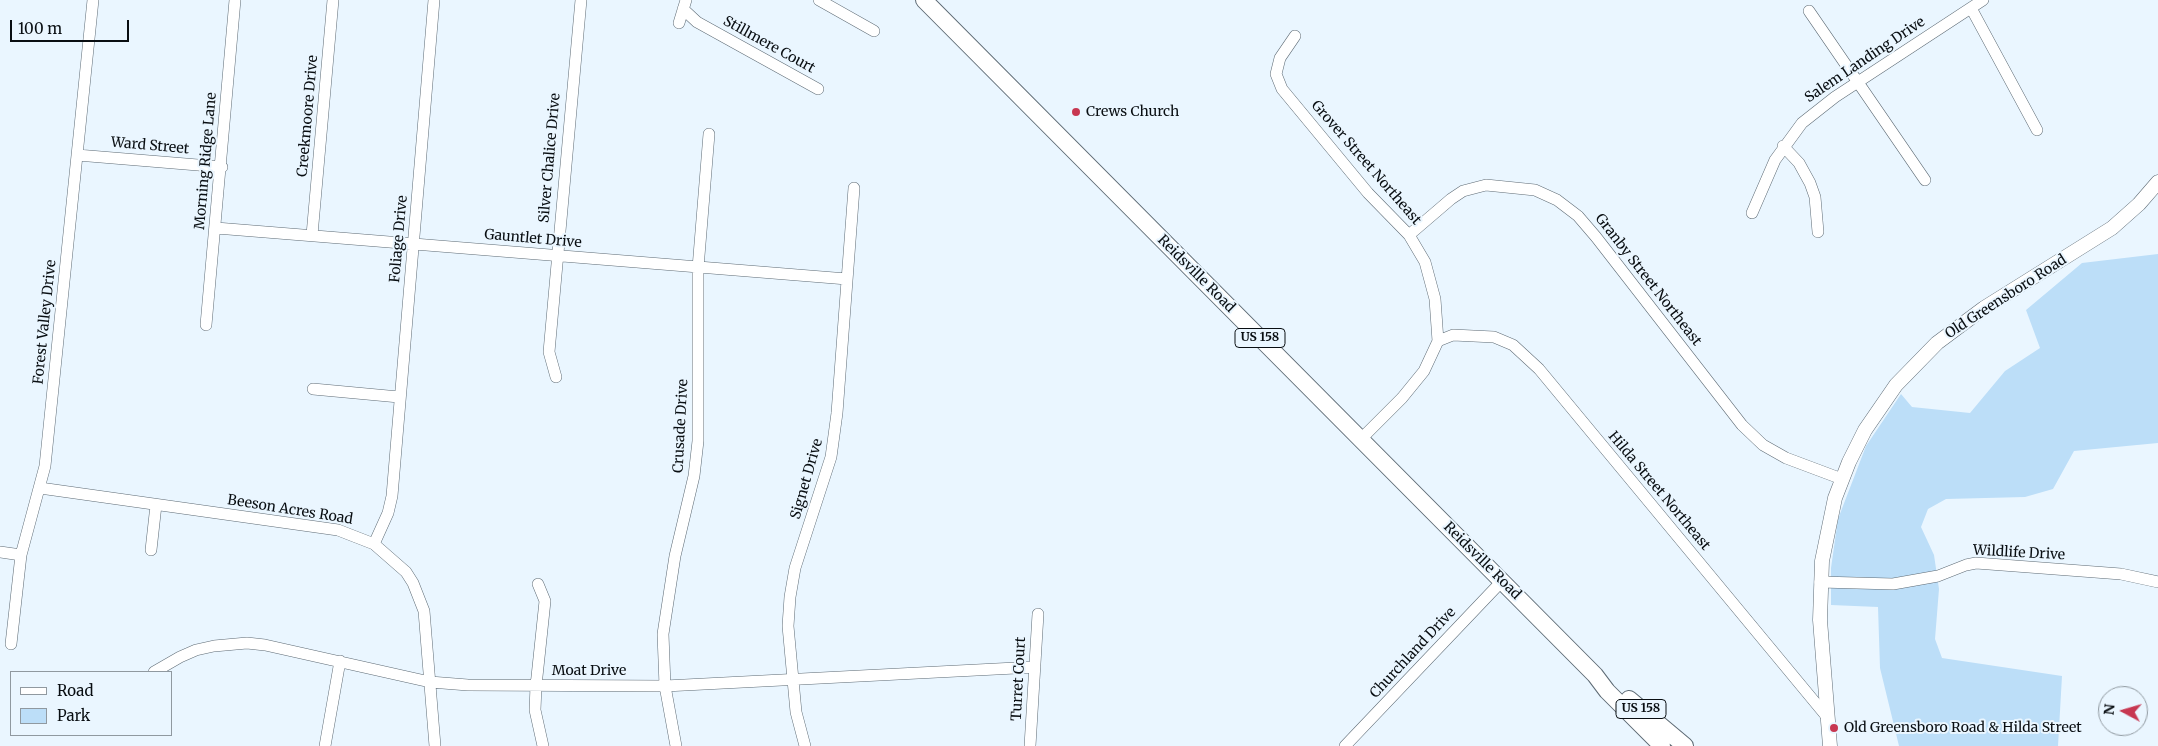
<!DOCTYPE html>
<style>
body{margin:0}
#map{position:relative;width:2158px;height:746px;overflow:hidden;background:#eaf6ff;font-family:Merriweather,serif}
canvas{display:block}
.legend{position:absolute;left:10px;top:671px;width:162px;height:65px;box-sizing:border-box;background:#eaf6ff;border:1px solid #9099a0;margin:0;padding:6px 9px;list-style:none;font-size:15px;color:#090e12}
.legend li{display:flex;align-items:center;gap:10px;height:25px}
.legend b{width:25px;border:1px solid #9099a0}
.north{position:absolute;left:2098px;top:686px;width:50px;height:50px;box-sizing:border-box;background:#eaf6ff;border:1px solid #9099a0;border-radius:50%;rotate:276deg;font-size:14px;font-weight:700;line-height:20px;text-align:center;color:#090e12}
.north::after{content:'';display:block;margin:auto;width:18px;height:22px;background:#c73751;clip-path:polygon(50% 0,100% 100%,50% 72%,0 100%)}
.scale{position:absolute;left:10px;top:20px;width:119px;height:22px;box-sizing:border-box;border:2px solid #090e12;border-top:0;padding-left:6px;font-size:15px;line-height:18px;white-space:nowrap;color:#090e12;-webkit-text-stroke:4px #eaf6ff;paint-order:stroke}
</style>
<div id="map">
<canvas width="2158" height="746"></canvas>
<ul class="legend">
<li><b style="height:6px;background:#fff"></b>Road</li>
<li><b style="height:14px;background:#bcdef8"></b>Park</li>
</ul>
<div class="north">N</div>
<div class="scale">100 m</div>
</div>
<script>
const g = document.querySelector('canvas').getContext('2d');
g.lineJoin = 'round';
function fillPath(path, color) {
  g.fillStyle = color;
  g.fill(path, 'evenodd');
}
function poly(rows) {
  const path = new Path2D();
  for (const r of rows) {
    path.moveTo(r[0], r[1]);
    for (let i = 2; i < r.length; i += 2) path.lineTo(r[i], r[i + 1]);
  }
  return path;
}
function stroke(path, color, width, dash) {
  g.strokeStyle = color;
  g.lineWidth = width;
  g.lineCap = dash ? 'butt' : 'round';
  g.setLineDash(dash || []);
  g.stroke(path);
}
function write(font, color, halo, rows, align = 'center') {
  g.font = font + ' Merriweather,serif';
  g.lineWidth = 4;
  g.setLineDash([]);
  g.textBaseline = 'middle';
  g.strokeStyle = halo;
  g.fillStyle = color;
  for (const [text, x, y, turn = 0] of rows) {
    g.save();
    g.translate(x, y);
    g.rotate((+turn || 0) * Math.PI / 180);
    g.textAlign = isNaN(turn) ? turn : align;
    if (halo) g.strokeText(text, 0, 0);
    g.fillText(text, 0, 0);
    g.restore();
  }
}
const green = poly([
 [2158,254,2158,443,2074,451,2053,489,2025,497,1946,499,1928,509,1921,527,1934,555,1939,589,1935,639,1942,658,2062,676,2058,746,1899,746,1880,668,1878,607,1831,605,1831,568,1838,519,1866,446,1901,394,1912,407,1970,413,2005,371,2040,348,2026,310,2082,263]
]);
const minor = poly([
 [819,0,874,31],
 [1971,8,2037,130],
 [683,9,697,22,818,89],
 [1809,11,1925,180],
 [679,23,686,0],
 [1295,36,1280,58,1276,74,1282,89,1368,193,1409,235,1425,262,1435,299,1438,341,1424,371,1402,398,1361,439],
 [1783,146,1799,163,1810,183,1815,197,1818,232],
 [77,155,222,167],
 [1752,213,1775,160,1802,123,1835,97,1983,0],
 [216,228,847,279],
 [312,235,333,0],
 [1409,235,1451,199,1463,191,1486,185,1535,190,1557,200,1578,216,1596,237,1742,425,1763,445,1786,458,1842,479],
 [206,325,235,0],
 [1438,341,1453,335,1494,337,1513,345,1539,369,1828,718],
 [556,377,549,352,581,0],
 [313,389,399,397],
 [40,488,338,530,374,544,406,572,413,583,424,611,435,746],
 [374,544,388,513,392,496,434,0],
 [151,550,156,505],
 [0,552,21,555],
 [1820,582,1893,584,1938,576,1966,565,1976,563,2121,574,2158,582],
 [538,584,545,601,536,686,535,710,543,746],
 [11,644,21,555,45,466,93,0],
 [154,672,180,657,196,650,214,646,247,643,265,645,430,682,468,685,665,686,1035,667],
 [325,746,340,661],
 [676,746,665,686,663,634,675,556,694,476,698,441,698,268,709,134],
 [805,746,796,712,788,626,790,597,795,568,831,457,837,413,854,188],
 [1030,746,1038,614],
 [1345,746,1502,581]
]);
const major = poly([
 [1830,746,1820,620,1822,561,1835,498,1849,462,1865,430,1896,385,1937,343,1984,308,2112,228,2139,204,2158,182]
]);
const highway = poly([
 [924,0,1595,675,1607,691,1662,746],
 [1629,699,1685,746]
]);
const markers = [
 [1076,112,5,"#c73751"],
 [1834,728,5,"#c73751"]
];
const shields = [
 [1260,338,50],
 [1641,709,50]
];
const shieldNames = [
 ["US 158",1260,338],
 ["US 158",1641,709]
];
const streetNames = [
 ["Stillmere Court",769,45,29],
 ["Salem Landing Drive",1865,60,-34],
 ["Creekmoore Drive",308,116,-85],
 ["Ward Street",150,146,5],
 ["Silver Chalice Drive",550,158,-85],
 ["Morning Ridge Lane",206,161,-85],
 ["Grover Street Northeast",1366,163,49],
 ["Foliage Drive",399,239,-85],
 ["Gauntlet Drive",533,239,5],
 ["Reidsville Road",1196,274,45],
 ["Granby Street Northeast",1648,280,52],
 ["Old Greensboro Road",2006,297,-33],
 ["Forest Valley Drive",45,322,-84],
 ["Crusade Drive",681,426,-87],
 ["Signet Drive",807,479,-74],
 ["Hilda Street Northeast",1659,491,50],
 ["Beeson Acres Road",290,510,9],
 ["Wildlife Drive",2019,553,3],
 ["Reidsville Road",1482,561,45],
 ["Churchland Drive",1413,653,-47],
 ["Moat Drive",589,671],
 ["Turret Court",1019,679,-87]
];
const poiNames = [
 ["Crews Church",1086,112],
 ["Old Greensboro Road & Hilda Street",1844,728]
];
fillPath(green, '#bcdef8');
stroke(minor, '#5e6b75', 12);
stroke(major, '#5e6b75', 15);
stroke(highway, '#5e6b75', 18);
stroke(minor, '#fff', 11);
stroke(major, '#fff', 14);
stroke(highway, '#fff', 16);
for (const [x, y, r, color] of markers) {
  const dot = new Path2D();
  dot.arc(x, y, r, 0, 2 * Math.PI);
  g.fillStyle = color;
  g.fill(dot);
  stroke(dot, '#eaf6ff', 2);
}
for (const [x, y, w] of shields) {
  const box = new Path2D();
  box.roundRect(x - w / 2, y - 9.5, w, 19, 4);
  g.fillStyle = '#eaf6ff';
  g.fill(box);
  stroke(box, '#090e12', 1);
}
write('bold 12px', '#090e12', null, shieldNames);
write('14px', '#090e12', '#eaf6ff', streetNames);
write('14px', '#090e12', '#eaf6ff', poiNames, 'left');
</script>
